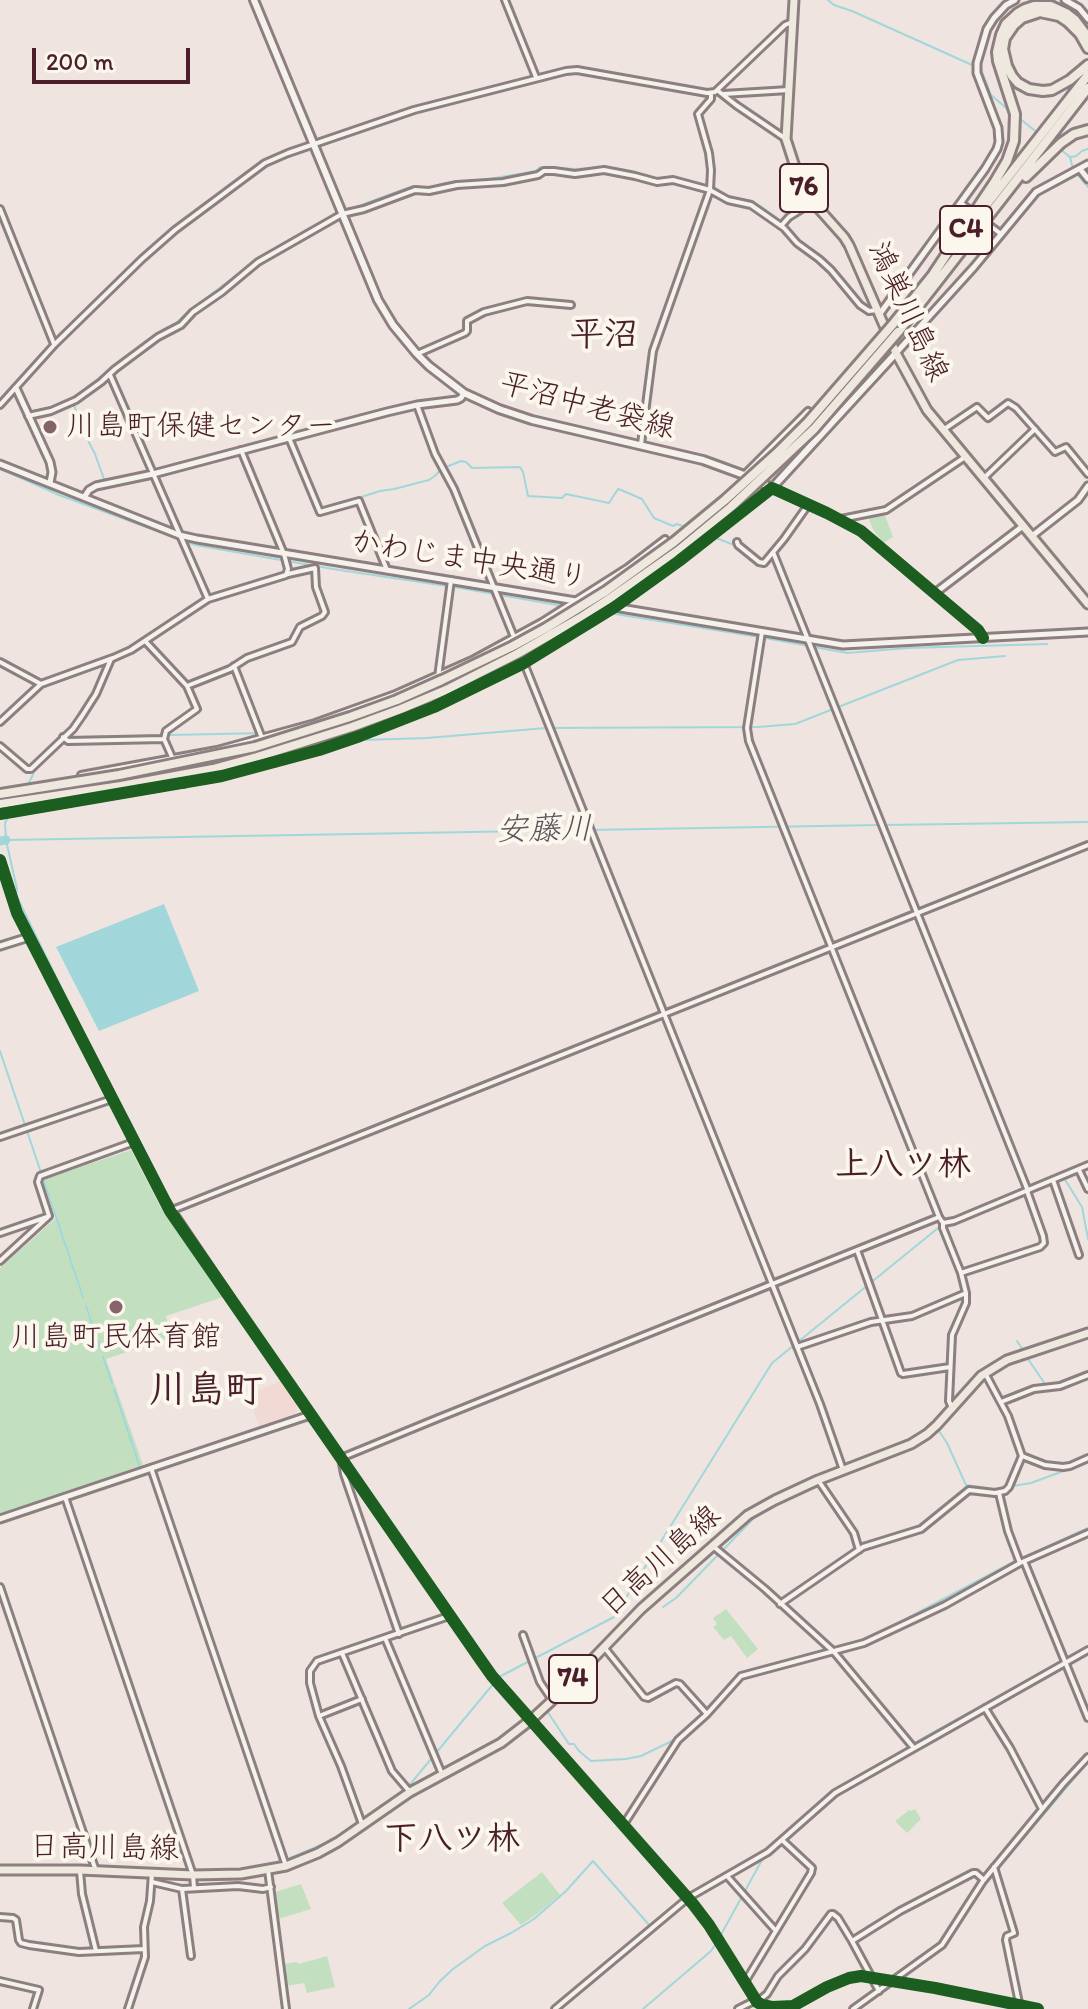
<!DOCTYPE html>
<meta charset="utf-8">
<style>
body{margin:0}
#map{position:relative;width:1088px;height:2009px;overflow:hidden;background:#efe4df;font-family:Itim,sans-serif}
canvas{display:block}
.scale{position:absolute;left:32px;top:48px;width:158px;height:36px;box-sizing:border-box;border:4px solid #4a1f2b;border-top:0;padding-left:10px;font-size:24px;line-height:28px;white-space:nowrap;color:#4a1f2b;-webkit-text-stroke:6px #fbf7ec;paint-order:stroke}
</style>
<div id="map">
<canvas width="1088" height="2009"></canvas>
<div class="scale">200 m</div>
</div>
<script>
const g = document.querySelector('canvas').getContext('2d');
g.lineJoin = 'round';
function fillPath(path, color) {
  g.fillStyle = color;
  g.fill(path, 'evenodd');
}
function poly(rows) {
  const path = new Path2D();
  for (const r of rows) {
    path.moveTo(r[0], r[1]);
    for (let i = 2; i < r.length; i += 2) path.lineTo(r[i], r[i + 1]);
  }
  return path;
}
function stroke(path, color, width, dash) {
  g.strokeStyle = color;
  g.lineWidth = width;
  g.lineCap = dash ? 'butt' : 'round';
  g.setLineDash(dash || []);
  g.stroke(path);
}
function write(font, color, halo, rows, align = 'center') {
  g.font = font + ' Itim,"Klee One",sans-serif';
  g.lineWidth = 8;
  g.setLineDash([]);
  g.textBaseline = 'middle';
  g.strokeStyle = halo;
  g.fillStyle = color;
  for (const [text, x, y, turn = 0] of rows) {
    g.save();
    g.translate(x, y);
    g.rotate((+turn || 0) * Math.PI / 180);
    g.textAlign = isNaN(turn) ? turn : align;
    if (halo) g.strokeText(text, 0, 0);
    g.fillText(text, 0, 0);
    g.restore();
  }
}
const built = poly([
 [281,1381,298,1405,296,1413,259,1426,248,1394]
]);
const green = poly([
 [884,513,893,537,883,543,874,531,868,517],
 [131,1150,161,1208,223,1297,166,1316,172,1337,106,1359,143,1465,0,1514,0,1268,57,1217,44,1179],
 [726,1609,758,1649,747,1658,731,1636,724,1640,713,1627,717,1624,713,1618],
 [915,1809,921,1819,907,1833,895,1821,909,1810,911,1811],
 [542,1872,560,1895,537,1914,521,1925,502,1903],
 [301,1884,311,1909,278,1919,275,1892],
 [327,1956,335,1987,307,1993,304,1983,286,1986,283,1964,297,1962,299,1964]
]);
const water = poly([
 [164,904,199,991,99,1031,56,947]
]);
const stream = poly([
 [828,0,834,5,852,11,981,69,991,95,1011,112],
 [1019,118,1039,134],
 [1060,149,1070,157,1073,169,1088,187],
 [1071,157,1076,156,1082,151,1088,149],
 [345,211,413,186,431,188,445,183,489,179,536,171,540,167,576,169,608,167,631,171,655,179,673,177,705,186,713,186,728,197,753,201,780,220,801,242,825,259,866,306],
 [191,467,287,442,289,444,315,511,317,511],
 [0,469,59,495,195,545,333,569,460,588,563,606],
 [150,477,107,487,95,454,82,429,72,399,136,349,164,329,176,323,190,310,265,254,297,237],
 [324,509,380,491,394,489,429,480,436,475,441,469,461,461,466,462,472,468,520,467,523,472,528,496,562,498,566,494,609,503,618,489,621,490,642,499,654,518,673,526,677,524,688,528],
 [706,534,734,545,737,544],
 [775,547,786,533],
 [755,556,763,561,766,558],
 [609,613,765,638,847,653,908,648,1047,644],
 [66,740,71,737,267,733,301,725],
 [307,743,311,756,363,740,427,738,546,728,758,727,795,724,958,660,1005,656],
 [28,785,35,770,58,746],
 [885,825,1088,822],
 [6,840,879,825],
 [0,951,36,938],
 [0,1051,83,1297],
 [1064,1178,1082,1207,1088,1239],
 [952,1219,1088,1162],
 [86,1306,101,1350],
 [1017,1341,1023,1350],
 [1026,1356,1045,1384,1059,1384,1088,1372],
 [103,1357,112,1383],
 [114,1389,141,1471],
 [773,1505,825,1482,914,1447,939,1431,947,1443,966,1485,994,1489,1031,1483,1088,1462],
 [0,1523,301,1421,320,1422,178,1215,96,1059,16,895,17,889,6,840,5,823,10,814],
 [663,1607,676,1598,756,1516,767,1508],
 [547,1711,569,1744,574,1744,579,1751,591,1761,626,1759,641,1756,674,1740,699,1717,739,1673,814,1654,863,1640,885,1630,1015,1561,1088,1528],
 [914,1743,1088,1646],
 [407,1788,499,1677,614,1617,772,1363,943,1224],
 [276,1864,328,1842,357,1825],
 [0,1865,211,1871],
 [237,1870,251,1869],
 [979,1891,1088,1762],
 [409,2009,429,1995,440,1981,453,1969,485,1946,511,1933,534,1919,566,1891,593,1861,650,1926],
 [643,2009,711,1951,717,1942,762,1860,763,1852,831,1793,909,1747],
 [858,2009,946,1946,971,1903]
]);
const river = poly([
 [0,841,6,840]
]);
const minor = poly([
 [505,0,536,77],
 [717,90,736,105,786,139],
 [723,94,789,90],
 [961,203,974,213],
 [0,209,54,344],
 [984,221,1001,234],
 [781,226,789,217,813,202],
 [417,354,465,333,467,331,467,321,484,312,527,301,571,305],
 [110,375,208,599],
 [0,405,55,344,142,259,175,230,265,163,288,153,414,110,566,71,577,70,707,93,715,92,785,25,792,22],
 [417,405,435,454,454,489,514,637],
 [28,416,51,411,76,400,101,382,115,369,158,337,181,325,193,312,222,292,258,262,342,214,364,209,415,190,429,191,457,185,503,182,538,175,544,171,554,171,575,174,604,170,635,176,657,182,673,180,710,190,728,200,751,205,784,228,797,243,819,259,831,270,860,305,869,311,877,310],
 [943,430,977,407,988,418,1008,403,1016,408,1055,452,1066,447,1088,474],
 [289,438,320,512,359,501,387,570],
 [641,444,653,351,710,190,711,170,709,153,698,114,711,99,711,93],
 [744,475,808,411,815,416],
 [985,477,1035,429],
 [841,519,886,510,965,457],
 [737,542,738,545,759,562,764,563,784,539,808,505],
 [773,552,1028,1191],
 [762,632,747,728,749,741,939,1217,943,1223,954,1221,1088,1165],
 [146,642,187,686,197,709,166,731,164,739,184,784],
 [0,662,41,684],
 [524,663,820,1404,843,1470],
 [234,666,262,738,274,763],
 [187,686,230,669,247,658,292,642,300,627,322,616,325,612,316,587,315,568,288,574],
 [434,707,451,580],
 [0,722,41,684,113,658,131,650,208,599,286,575,288,569,284,554,241,450],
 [63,737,68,741,164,739],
 [0,746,27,769,31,769,73,729,82,716,96,694,111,659],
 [81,775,217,750,315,723,393,695,474,659,542,622,627,568,665,539,670,547],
 [0,1137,112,1099],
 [1079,1170,1088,1189],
 [1053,1180,1079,1255],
 [170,1211,1088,845],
 [943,1223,943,1228,961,1273,966,1293,966,1303,952,1335,949,1401,952,1408],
 [0,1233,47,1217],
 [857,1250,901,1373,903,1374,950,1367],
 [0,1261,49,1216,38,1182,40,1176,134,1142],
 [961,1273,1040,1247,1044,1243,1043,1236,1027,1191],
 [230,1297,310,1415,480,1659,492,1676,693,1904,709,1925,757,2002,762,2005,772,2007,793,2006,827,1987,849,1978,861,1976,935,1988,1038,2009],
 [797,1347,871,1322,912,1316,966,1293],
 [985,1373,1008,1416,1022,1456,1045,1465,1063,1467,1070,1466,1088,1458],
 [1001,1402,1034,1389,1060,1386,1088,1375],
 [151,1468,286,1866],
 [818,1480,854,1533,859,1550],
 [999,1493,1008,1531,1020,1563],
 [65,1497,193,1875,194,1888],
 [714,1547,765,1589,834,1652,913,1747],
 [1024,1561,1088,1718],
 [0,1587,96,1871],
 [780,1604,863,1547,921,1529,969,1490,995,1493,1005,1491,1009,1487,1022,1456],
 [399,1634,344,1474,341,1458,436,1419,939,1217],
 [523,1635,540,1682,552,1700],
 [385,1638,442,1774],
 [604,1647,644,1697,648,1698,676,1683,680,1684,707,1714],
 [342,1653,392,1771,410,1792],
 [985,1708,1010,1748,1042,1809],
 [319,1716,362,1699],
 [362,1824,341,1766,319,1716,310,1683,310,1671,317,1661,449,1616],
 [624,1824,678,1740,707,1714,741,1676,864,1643,945,1605,1020,1563,1088,1533],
 [994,1867,1014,1933,1007,1936,1006,1940,1019,2003],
 [268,1870,286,2009],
 [80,1871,82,1894,96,1951],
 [727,1876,776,1931],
 [152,1882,182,1889,238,1886,263,1889,271,1887],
 [182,1889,191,1956],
 [0,1917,13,1918,16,1920,19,1940,21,1943,29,1945,79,1952,144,1949],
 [852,1941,900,1911,973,1873,976,1873,984,1880],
 [0,1981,39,1990,33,2009],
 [745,1982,811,1873,812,1868,782,1840],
 [757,2002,767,1994,778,1976,805,1949,831,1914,833,1914,838,1918,852,1941,879,1991],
 [128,2009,145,1957,144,1927,150,1901,152,1873],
 [555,2009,688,1898,768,1852,835,1793,1088,1650],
 [738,2009,756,2000],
 [853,2009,942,1945,983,1881,1063,1784,1088,1757]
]);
const tertiary = poly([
 [1065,0,1079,8,1088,19],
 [1080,169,1088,179],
 [879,315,985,169,997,149,999,142,998,128,977,73,977,63,987,29,994,18,1006,5,1015,0],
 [896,353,974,267,1036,192,1088,164],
 [16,388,50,462,52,472,50,483],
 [0,464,179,535,197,539,588,603],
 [85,496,89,490,96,486,153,474,387,412,417,405,457,400,461,398,464,393],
 [1032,536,1078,500,1088,486],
 [935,593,1023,526],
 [602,605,843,645,1088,632],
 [0,814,222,776,319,750,360,736,434,707,524,663,615,607,679,561,772,488,827,513,861,531,978,630,983,638],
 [0,860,17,913,164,1199,230,1297],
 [0,946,29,937],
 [0,1519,310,1415]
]);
const secondary = poly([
 [254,0,378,300,393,325,417,354,429,366,464,393,499,409,532,420,703,460,744,475,772,488,896,353]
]);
const primary = poly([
 [794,0,786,139,798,176,811,200,844,237,849,245,896,353,927,410,1088,604],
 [0,1870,80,1870,193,1875,241,1874,286,1866,318,1853,338,1842,410,1792,501,1743,532,1719,558,1695,641,1609,748,1515,775,1500,818,1480,911,1444,927,1434,937,1425,981,1376,1007,1360,1088,1333]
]);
const motorway = poly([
 [1088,48,1080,34,1068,22,1059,16,1040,12,1022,18,1014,25,1005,38,1003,49,1007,66,1012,76,1018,83,1029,89,1043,91,1052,90,1070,80,1088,65],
 [1026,177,1061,143,1074,134,1088,130],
 [968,228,1088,75],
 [934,273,994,183,1007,161,1014,141,1015,114,998,61,997,52,1001,35,1006,24,1018,13,1025,9,1034,6,1051,6,1066,13,1075,20,1088,37],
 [894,323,936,271],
 [898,332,1088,88]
]);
const motorwayBridge = poly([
 [0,794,119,775,255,747,350,717,397,700,442,680,513,646,546,628,606,591,674,542,725,500,777,453,808,422,894,323],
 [0,804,121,786,213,769,257,757,352,727,401,709,446,690,517,654,580,618,612,597,679,550,731,507,814,429,898,332]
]);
const cycleway = poly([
 [0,814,222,776,319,750,360,736,434,707,524,663,615,607,679,561,772,488,827,513,861,531,978,630,983,638],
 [0,860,17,913,170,1211,480,1659,492,1676,693,1904,709,1925,757,2002,762,2005,772,2007,793,2006,827,1987,849,1978,861,1976,935,1988,1038,2009]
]);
const markers = [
 [50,427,8,"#84646a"],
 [116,1307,8,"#84646a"]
];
const shields = [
 [804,188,48],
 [966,230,52],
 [573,1679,48]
];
const shieldNames = [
 ["76",804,188],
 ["C4",966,230],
 ["74",573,1679]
];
const streetNames = [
 ["鴻巣川島線",907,312,65],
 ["平沼中老袋線",587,407,15],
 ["かわじま中央通り",469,561,9],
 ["日高川島線",661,1562,-42],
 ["日高川島線",104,1849,1]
];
const poiNames = [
 ["川島町保健センター",66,427],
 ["川島町民体育館",116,1338,"center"]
];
const waterNames = [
 ["安藤川",544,831,-1]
];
const quarterNames = [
 ["平沼",604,336],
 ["上八ツ林",903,1166],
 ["下八ツ林",452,1840]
];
const districtNames = [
 ["川島町",206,1392]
];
fillPath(built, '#f1dad3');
fillPath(green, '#c2e0c0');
fillPath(water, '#a1d7db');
stroke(stream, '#a1d7db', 2);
stroke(river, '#a1d7db', 9);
stroke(minor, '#8d7f7f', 10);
stroke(tertiary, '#8d7f7f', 11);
stroke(secondary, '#8d7f7f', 12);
stroke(primary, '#8d7f7f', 13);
stroke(motorway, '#8d7f7f', 14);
stroke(minor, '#f5f2ee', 4);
stroke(tertiary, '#f5f2ee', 5);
stroke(secondary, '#f5f2ee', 6);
stroke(primary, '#eee8df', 7);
stroke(motorway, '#eee8df', 8);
stroke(motorwayBridge, '#8d7f7f', 14, []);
stroke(motorwayBridge, '#eee8df', 8);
stroke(cycleway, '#1b5e20', 12);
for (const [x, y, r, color] of markers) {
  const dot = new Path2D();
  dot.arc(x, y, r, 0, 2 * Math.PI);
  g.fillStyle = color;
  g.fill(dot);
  stroke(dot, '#fbf7ec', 3);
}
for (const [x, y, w] of shields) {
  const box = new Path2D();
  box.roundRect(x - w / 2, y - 24, w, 48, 6);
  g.fillStyle = '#fbf7ec';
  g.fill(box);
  stroke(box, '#4a1f2b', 2);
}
write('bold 28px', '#4a1f2b', null, shieldNames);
write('30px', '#4a1f2b', '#fbf7ec', streetNames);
write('30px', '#4a1f2b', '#fbf7ec', poiNames, 'left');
write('italic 32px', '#5a545f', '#fbf7ec', waterNames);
write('bold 34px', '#4a1f2b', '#fbf7ec', quarterNames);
write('bold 38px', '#4a1f2b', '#fbf7ec', districtNames);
</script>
